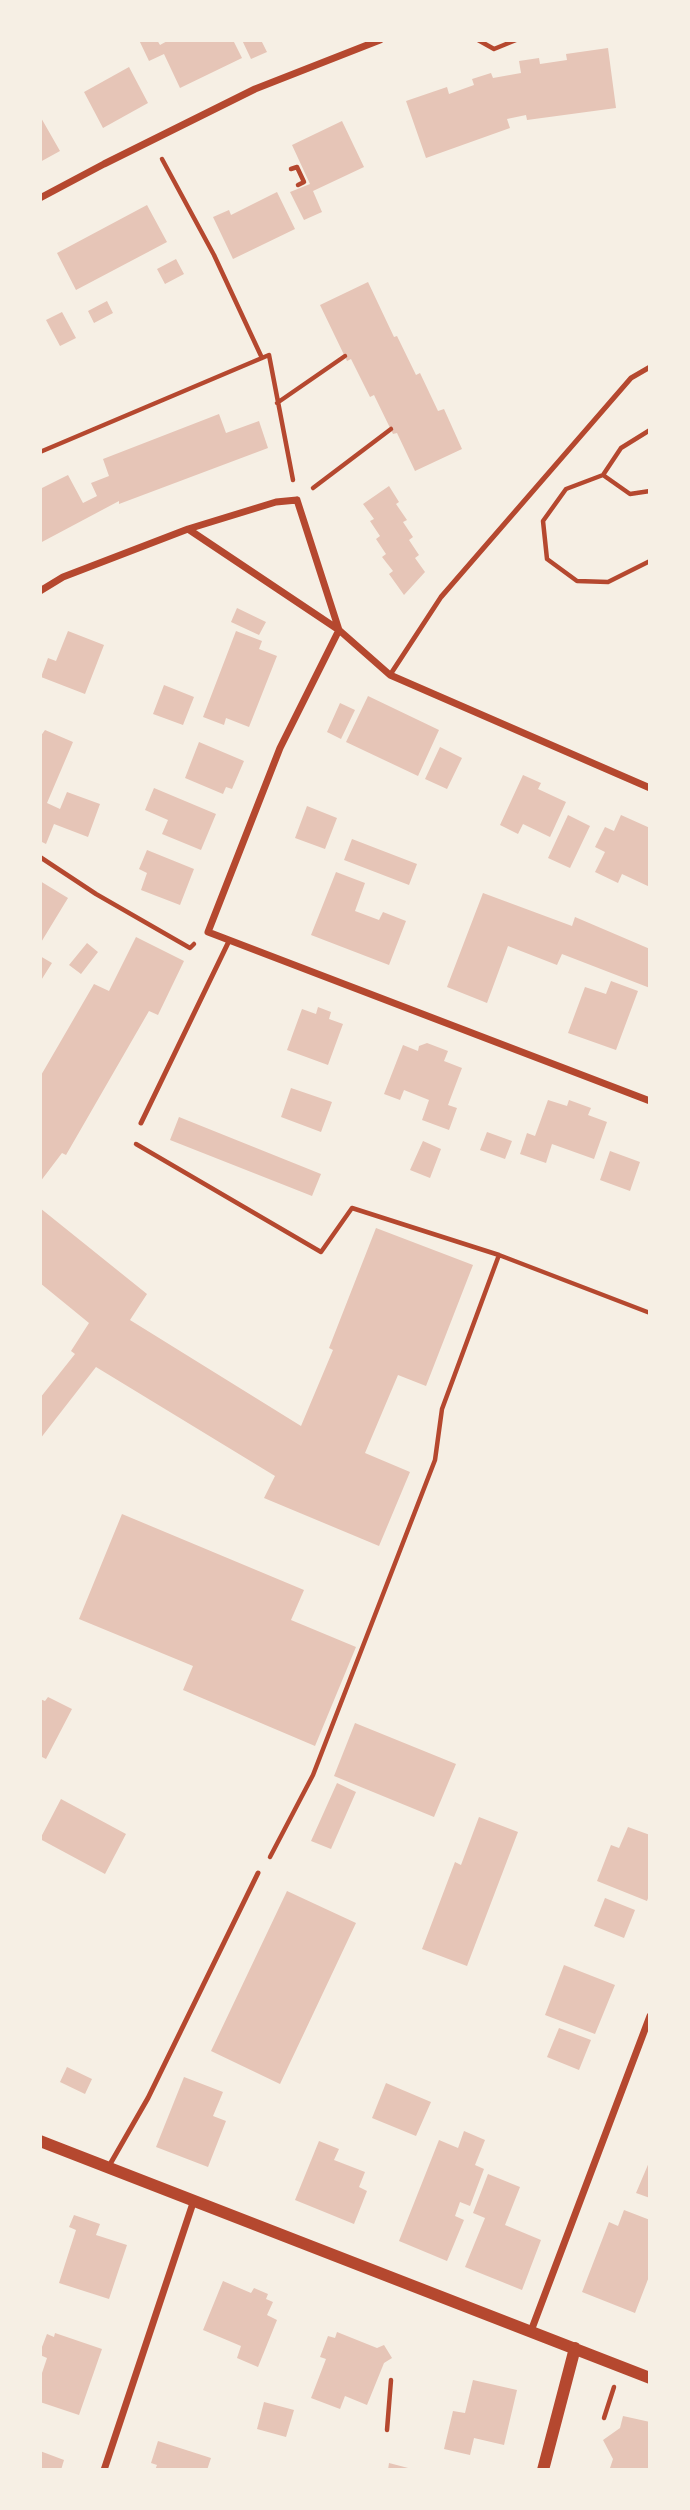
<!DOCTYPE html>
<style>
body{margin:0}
#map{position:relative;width:690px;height:2510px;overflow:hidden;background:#f6efe4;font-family:Arial,sans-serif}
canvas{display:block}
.frame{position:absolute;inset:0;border:42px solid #f6efe4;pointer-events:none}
</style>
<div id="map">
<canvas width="690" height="2510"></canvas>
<div class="frame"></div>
</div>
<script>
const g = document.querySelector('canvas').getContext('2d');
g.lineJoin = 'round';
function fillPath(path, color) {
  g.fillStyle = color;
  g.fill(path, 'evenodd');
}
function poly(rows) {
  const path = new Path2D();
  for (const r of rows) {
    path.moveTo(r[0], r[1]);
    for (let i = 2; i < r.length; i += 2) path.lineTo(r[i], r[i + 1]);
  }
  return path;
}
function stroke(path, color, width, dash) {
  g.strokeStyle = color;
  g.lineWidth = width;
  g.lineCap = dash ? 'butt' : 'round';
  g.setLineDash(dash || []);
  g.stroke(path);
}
const building = poly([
 [139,40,157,40,160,45,169,40,233,40,242,58,180,88,164,54,149,61],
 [242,40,261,40,267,52,251,59],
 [608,48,616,108,527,120,526,115,507,119,510,128,426,158,406,101,447,87,449,94,474,85,472,79,491,73,493,78,521,73,519,61,539,58,540,64,567,60,566,54],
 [129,67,148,103,103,128,84,92],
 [40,116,60,151,40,162],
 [342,121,364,167,313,191,322,212,304,220,290,192,310,184,292,145],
 [277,192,295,229,233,259,213,217,229,210,231,215],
 [147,205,167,242,76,290,57,253],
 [176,259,184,274,165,284,157,269],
 [368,282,394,337,397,336,416,375,420,373,438,411,444,409,462,449,415,471,397,433,393,434,374,395,370,397,351,359,347,361,320,305],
 [107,301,113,313,94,323,88,311],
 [62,312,76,338,60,346,46,320],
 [219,414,226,433,259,421,268,448,119,504,119,501,40,543,40,489,68,475,83,503,97,496,91,483,109,476,103,459],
 [389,486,399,502,396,504,407,520,403,522,413,537,409,540,419,555,415,558,425,572,404,595,389,574,393,571,382,557,386,554,376,539,380,536,370,521,374,519,363,504],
 [237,608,266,622,259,635,231,622],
 [68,631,104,645,85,694,41,677,48,658,56,661],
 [236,631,262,641,259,649,277,656,249,727,226,718,224,725,203,717],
 [164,685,194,697,183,725,153,714],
 [368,696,439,730,418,776,346,742],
 [340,703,355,710,341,739,327,732],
 [45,730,73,742,47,803,60,809,67,792,100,804,88,837,54,824,46,844,40,841,40,737],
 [199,742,244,761,232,789,226,787,223,794,185,778],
 [440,747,462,758,447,789,425,779],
 [523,775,541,783,538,789,566,802,550,837,523,824,518,834,500,825],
 [154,788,216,814,201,850,162,834,168,820,145,810],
 [307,806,337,818,325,849,295,838],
 [568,815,590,826,570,868,548,858],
 [621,815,650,828,650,887,622,874,618,883,595,872,605,852,595,847,605,827,614,831],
 [352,839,417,864,409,885,344,860],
 [147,850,194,869,180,905,141,890,147,873,139,869],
 [336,872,365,883,355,911,379,920,383,912,406,921,389,965,311,935],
 [40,881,68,898,40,944],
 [483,893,572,926,575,917,650,949,650,988,562,954,557,965,508,946,487,1003,447,987],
 [136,937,184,961,158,1015,149,1011,66,1155,62,1153,40,1182,40,1077,94,984,109,991],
 [87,943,98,952,81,974,69,965],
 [40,956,52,963,40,982],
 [611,981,638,991,616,1050,568,1033,585,987,606,994],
 [318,1007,331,1012,329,1019,343,1024,328,1065,287,1050,302,1009,316,1014],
 [427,1043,448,1051,444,1061,462,1068,448,1105,457,1108,449,1130,422,1120,429,1100,404,1090,400,1100,384,1094,403,1045,418,1051,419,1046],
 [291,1088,332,1102,321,1132,281,1117],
 [548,1100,567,1106,569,1100,591,1108,588,1115,607,1122,594,1159,552,1144,546,1163,520,1154,527,1133,535,1136],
 [179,1117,321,1174,312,1196,170,1140],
 [487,1132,512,1141,505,1159,480,1150],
 [423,1141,441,1149,430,1178,410,1170],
 [610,1151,640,1162,630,1191,600,1180],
 [40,1208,147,1294,130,1320,301,1426,333,1350,329,1348,376,1228,473,1265,426,1386,398,1375,365,1453,410,1472,379,1546,264,1498,275,1476,96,1367,40,1439,40,1398,75,1354,71,1351,89,1323,40,1283],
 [122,1514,304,1590,291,1620,356,1647,315,1746,183,1690,193,1666,79,1619],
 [48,1697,72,1709,46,1759,40,1756,40,1699,45,1701],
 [355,1723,456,1764,434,1817,334,1776],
 [337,1783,356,1792,331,1849,311,1841],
 [61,1799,126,1834,105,1874,40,1839],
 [479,1817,518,1832,467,1966,422,1949,455,1862,461,1865],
 [628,1827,650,1835,650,1893,647,1901,597,1881,611,1845,619,1848],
 [287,1891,356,1923,280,2084,211,2051],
 [605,1898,635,1910,624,1938,594,1926],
 [564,1965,615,1985,595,2034,545,2015],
 [559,2028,591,2040,579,2070,547,2057],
 [67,2067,92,2079,85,2094,60,2082],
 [184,2077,223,2092,213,2116,226,2121,208,2167,156,2147],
 [386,2083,431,2102,416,2136,372,2118],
 [464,2131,485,2140,475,2165,484,2169,470,2206,460,2202,455,2216,464,2220,447,2261,399,2241,439,2140,458,2148],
 [319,2141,339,2149,334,2160,365,2172,359,2187,367,2191,354,2224,295,2200],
 [650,2160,650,2198,636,2193],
 [488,2174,520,2187,505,2225,541,2240,522,2290,465,2267,485,2218,473,2213],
 [624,2210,650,2220,650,2274,635,2313,582,2292,609,2222,618,2226],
 [74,2215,100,2224,96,2235,127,2245,109,2299,59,2283,76,2230,69,2227],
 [223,2281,251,2293,254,2288,268,2294,266,2299,273,2302,267,2315,277,2320,258,2367,237,2358,241,2346,203,2330],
 [337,2332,377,2348,384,2345,392,2358,384,2363,367,2405,345,2396,340,2409,311,2398,326,2359,320,2357,328,2336,335,2338],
 [55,2333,102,2349,79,2415,40,2402,40,2379,47,2358,40,2355,40,2352,47,2334,54,2337],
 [473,2380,517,2390,504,2445,474,2438,470,2455,444,2449,453,2411,465,2413],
 [264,2402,294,2410,286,2437,257,2429],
 [623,2416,650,2422,650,2470,610,2468,613,2459,603,2440,620,2428],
 [158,2441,211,2458,207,2470,155,2470,157,2465,151,2463],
 [40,2451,64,2460,61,2470,40,2470],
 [389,2463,412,2469,412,2470,388,2470]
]);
const path = poly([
 [478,40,494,49,516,40],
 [162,159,214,255,262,358],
 [291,169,297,167,304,182,298,185],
 [277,403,345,356],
 [650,430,621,448,603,475,566,489,543,521,547,559,577,581,608,582,650,561],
 [40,452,269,355,293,480],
 [603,475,630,494,650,491],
 [313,488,391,429],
 [40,857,96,894,190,948,194,944],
 [136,1144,321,1252,352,1208,499,1255],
 [270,1857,313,1775,435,1460,442,1409,499,1255,650,1313],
 [604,2418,614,2387],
 [387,2430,391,2380]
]);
const service = poly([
 [390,675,441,597,631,378,650,367],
 [141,1123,229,941],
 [109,2166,148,2098,258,1873]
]);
const minor = poly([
 [40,198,104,164,255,89,380,40],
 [297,500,339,630,188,529,276,502,297,500],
 [40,591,63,577,188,529],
 [650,788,390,675,339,630,280,748,208,932,650,1101],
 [531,2331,650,2016],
 [104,2470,194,2200]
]);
const tertiary = poly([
 [40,2141,650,2378],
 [543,2470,575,2348]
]);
fillPath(building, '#e6c5b7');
stroke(path, '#b5482f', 4.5);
stroke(service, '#b5482f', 5);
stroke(minor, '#b5482f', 7);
stroke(tertiary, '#b5482f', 12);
</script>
